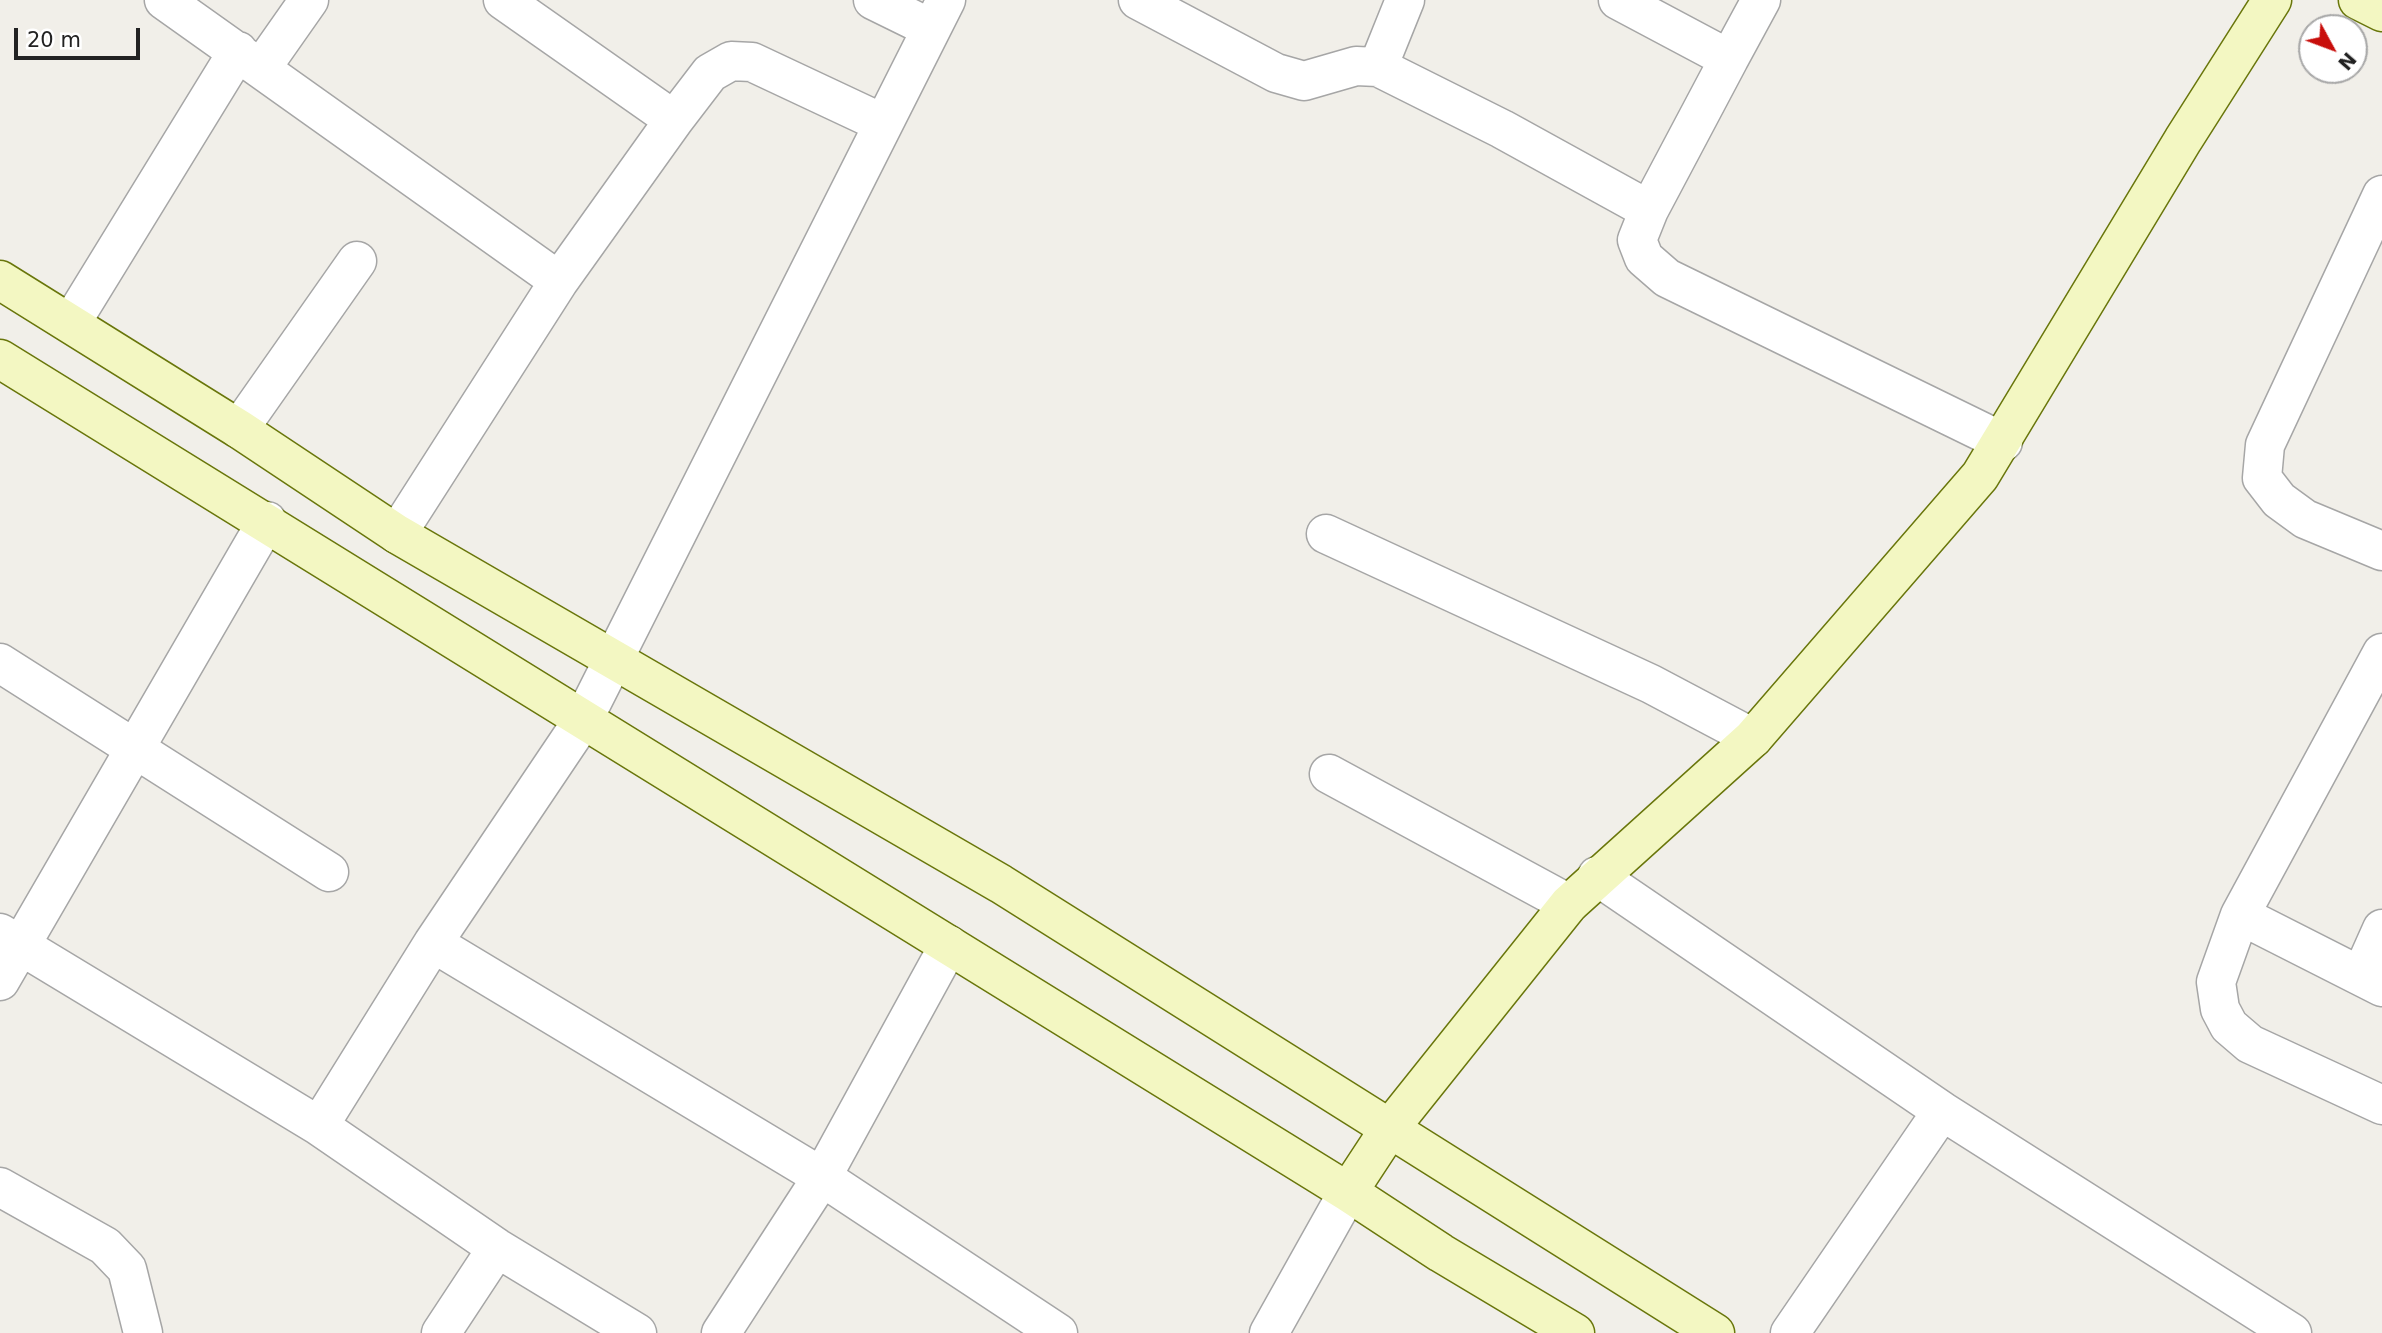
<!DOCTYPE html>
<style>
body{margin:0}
#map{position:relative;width:2382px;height:1333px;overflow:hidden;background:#f1efe9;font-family:"DejaVu Sans",sans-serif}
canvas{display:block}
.north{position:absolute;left:2298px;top:14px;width:70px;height:70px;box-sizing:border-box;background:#fff;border:2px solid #a7a7a7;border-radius:50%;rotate:131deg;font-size:19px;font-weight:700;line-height:28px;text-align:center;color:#222}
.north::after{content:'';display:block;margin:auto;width:24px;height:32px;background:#c80e0b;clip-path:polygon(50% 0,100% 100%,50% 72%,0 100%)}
.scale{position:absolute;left:14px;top:28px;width:126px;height:32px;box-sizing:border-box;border:4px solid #222;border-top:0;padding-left:9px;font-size:21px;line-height:24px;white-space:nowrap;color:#222;-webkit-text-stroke:5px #fff;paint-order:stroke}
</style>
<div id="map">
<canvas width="2382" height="1333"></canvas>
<div class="north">N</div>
<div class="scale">20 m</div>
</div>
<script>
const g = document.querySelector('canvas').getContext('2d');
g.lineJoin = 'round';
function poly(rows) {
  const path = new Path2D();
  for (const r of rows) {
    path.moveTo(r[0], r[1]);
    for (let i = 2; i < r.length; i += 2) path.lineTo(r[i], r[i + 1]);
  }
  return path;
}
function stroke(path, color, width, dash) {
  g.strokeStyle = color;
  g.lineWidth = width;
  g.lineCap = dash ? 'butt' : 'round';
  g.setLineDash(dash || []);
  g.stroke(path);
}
const street = poly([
 [164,0,559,281],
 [873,0,930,28],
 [1138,0,1276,73,1304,81,1356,66,1378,67,1502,129,1649,210],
 [1618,0,1729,59,1649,210,1637,240,1644,258,1667,278,2003,442],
 [1729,59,1761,0],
 [262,67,309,0],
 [1378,67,1405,0],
 [674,120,710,73,731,61,752,62,882,123],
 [2382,195,2265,445,2262,478,2279,500,2305,519,2382,551],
 [71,323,238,51],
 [239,429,357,261],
 [397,534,559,281,674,120,503,0],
 [1326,534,1651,684,1753,738],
 [2382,653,2240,915,2382,987],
 [0,663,329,872],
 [1329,774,1569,904],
 [1597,876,1942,1111,2292,1333],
 [2240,915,2216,982,2220,1009,2229,1026,2250,1044,2382,1105],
 [0,933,319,1126,497,1248,637,1333],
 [433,943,822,1177,1058,1333],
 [2361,976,2382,929],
 [0,981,267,521],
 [319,1126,433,943,583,720,946,0],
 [0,1187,105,1246,127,1269,143,1333],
 [441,1333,497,1248],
 [721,1333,822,1177,949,945],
 [1269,1333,1348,1192],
 [1790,1333,1942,1111]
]);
const secondary = poly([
 [2358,0,2382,12],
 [0,280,239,429,397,534,1001,884,1715,1333],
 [0,359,1348,1192,1441,1253,1575,1333],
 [1348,1192,1390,1128,1569,904,1753,738,1980,476,2183,140,2272,0]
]);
stroke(street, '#a6a6a6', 41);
stroke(secondary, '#69760b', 41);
stroke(street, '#fff', 38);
stroke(secondary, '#f3f7c2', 38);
</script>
